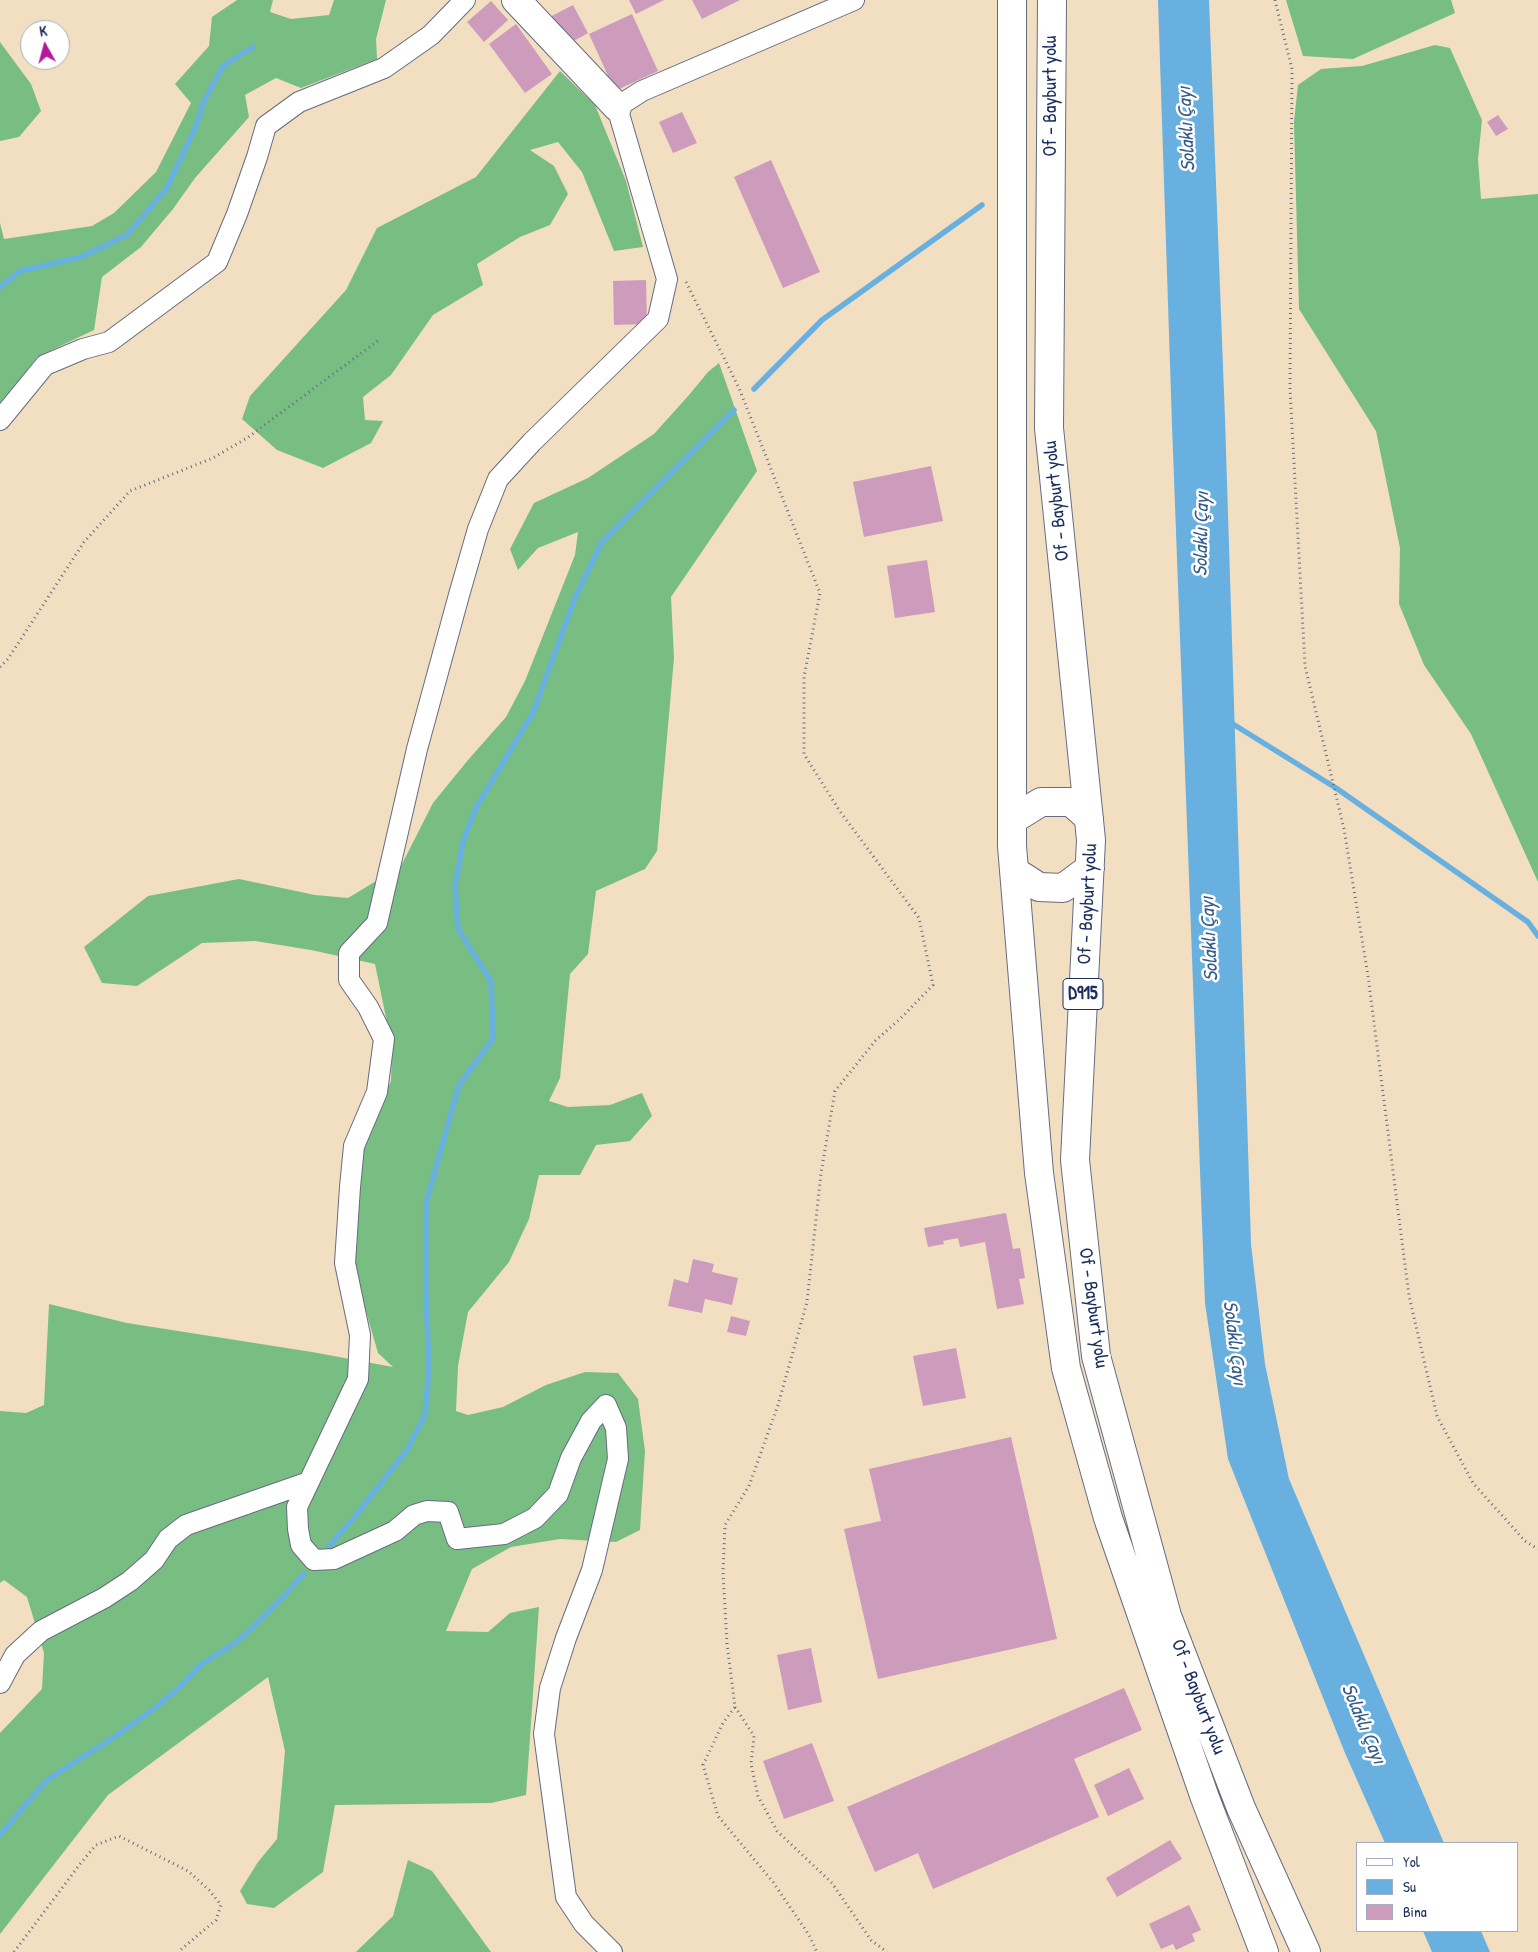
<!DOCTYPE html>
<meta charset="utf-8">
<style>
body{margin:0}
#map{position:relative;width:1538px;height:1952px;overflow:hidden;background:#f2dec0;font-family:"Patrick Hand",sans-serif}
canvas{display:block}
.legend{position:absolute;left:1356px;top:1842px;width:162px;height:90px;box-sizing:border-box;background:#fff;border:1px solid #a4acbf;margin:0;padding:6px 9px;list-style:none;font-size:15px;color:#1b2f5e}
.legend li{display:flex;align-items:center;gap:10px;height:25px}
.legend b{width:25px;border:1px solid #a4acbf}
.north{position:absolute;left:20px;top:20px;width:50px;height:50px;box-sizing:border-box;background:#fff;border:1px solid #a4acbf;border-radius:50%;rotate:353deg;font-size:14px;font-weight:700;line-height:20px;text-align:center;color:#1b2f5e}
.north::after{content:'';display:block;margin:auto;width:18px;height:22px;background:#b5179e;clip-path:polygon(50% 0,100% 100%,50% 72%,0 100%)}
</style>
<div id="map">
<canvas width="1538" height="1952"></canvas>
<ul class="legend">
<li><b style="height:6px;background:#fff"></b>Yol</li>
<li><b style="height:14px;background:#68b0df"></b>Su</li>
<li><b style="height:14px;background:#cd9cbd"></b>Bina</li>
</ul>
<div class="north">K</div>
</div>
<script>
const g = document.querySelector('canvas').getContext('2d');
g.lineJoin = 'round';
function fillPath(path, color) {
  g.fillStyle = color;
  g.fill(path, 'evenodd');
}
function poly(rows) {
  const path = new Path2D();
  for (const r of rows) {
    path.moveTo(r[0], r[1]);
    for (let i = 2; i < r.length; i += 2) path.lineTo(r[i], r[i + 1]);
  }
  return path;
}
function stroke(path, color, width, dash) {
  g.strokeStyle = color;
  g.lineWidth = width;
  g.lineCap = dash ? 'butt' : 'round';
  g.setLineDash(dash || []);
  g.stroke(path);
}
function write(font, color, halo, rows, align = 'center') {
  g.font = font + ' "Patrick Hand",sans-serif';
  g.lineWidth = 5;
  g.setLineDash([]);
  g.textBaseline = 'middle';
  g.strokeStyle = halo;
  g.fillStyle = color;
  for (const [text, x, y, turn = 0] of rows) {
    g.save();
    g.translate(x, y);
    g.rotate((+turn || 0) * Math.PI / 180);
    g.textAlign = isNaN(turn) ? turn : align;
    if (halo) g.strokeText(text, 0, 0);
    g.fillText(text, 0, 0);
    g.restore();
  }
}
const forest = poly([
 [237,0,273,0,270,12,291,19,329,15,334,0,386,0,376,39,377,59,301,88,276,78,245,95,249,117,195,178,173,209,141,247,102,277,94,330,37,357,0,405,0,223,4,239,92,226,114,213,156,172,191,103,175,84,209,46,212,17],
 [1286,0,1451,0,1455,13,1353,59,1303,56],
 [0,42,31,84,41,111,19,137,0,141],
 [1435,45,1450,48,1482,120,1478,159,1481,199,1538,194,1538,882,1471,734,1424,665,1399,604,1400,548,1376,431,1299,309,1294,122,1298,85,1321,69,1362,66],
 [560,71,595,105,626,181,643,247,614,251,582,172,558,142,530,150,554,166,568,194,550,225,520,237,477,264,483,285,433,315,391,375,363,397,365,420,383,421,371,443,323,468,277,450,242,419,250,396,346,290,377,228,476,177],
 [719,363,757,471,671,597,674,658,657,851,645,869,596,891,588,954,570,974,560,1078,549,1101,568,1107,610,1105,642,1093,652,1116,630,1141,596,1145,580,1175,539,1175,529,1219,509,1262,468,1312,458,1366,456,1411,468,1415,503,1407,546,1385,585,1372,618,1373,638,1399,645,1451,640,1530,616,1542,560,1539,511,1547,472,1569,446,1631,488,1632,510,1613,539,1607,526,1795,491,1803,335,1805,323,1872,274,1908,247,1904,240,1891,258,1862,277,1839,285,1751,268,1677,108,1795,0,1934,0,1733,42,1689,44,1653,27,1597,4,1580,0,1583,0,1411,26,1413,44,1405,49,1304,127,1323,312,1352,393,1367,378,1353,353,1266,358,1183,365,1140,391,1081,392,1047,375,964,311,950,255,941,202,943,137,986,102,983,84,947,148,896,239,879,315,895,348,898,401,866,433,803,468,760,506,717,525,681,575,555,578,532,538,548,518,570,510,549,534,503,588,478,654,434,689,395,708,372],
 [408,1860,432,1871,491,1952,356,1952,393,1916]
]);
const water = poly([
 [1158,0,1209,0,1225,419,1251,1244,1265,1364,1289,1479,1444,1843,1385,1843,1345,1753,1228,1459,1205,1303,1172,425],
 [1423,1931,1481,1931,1490,1952,1432,1952]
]);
const stream = poly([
 [0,287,20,271,81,257,127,235,167,188,196,126,204,101,223,66,253,47],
 [754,389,822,320,982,205],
 [1228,721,1336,788,1528,922,1538,936],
 [329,1546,353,1519,407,1450,425,1415,429,1369,426,1295,426,1203,459,1085,493,1039,491,981,458,929,455,886,463,841,477,806,533,713,575,598,602,542,734,410],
 [0,1835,47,1780,116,1736,151,1711,179,1688,202,1664,238,1641,278,1602,304,1574]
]);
const building = poly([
 [629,0,664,0,636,14],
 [692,0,740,0,702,19],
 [491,1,508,20,484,42,467,22],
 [573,5,588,33,565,46,544,20],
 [632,14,658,71,615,91,589,34],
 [516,24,552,74,525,93,489,44],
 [682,112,697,143,673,153,659,122],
 [1498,115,1508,129,1496,136,1487,122],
 [771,160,820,272,783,288,734,177],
 [646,280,647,324,614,325,613,281],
 [931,466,943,521,864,537,853,482],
 [927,560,935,612,895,618,887,566],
 [1006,1213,1013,1249,1020,1248,1025,1278,1019,1279,1024,1304,997,1309,985,1242,960,1247,958,1238,943,1241,944,1244,928,1247,924,1228],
 [693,1259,714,1264,712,1272,738,1278,732,1305,705,1299,702,1313,668,1306,674,1279,688,1283],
 [731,1316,750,1321,746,1336,727,1332],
 [956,1348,966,1398,923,1406,913,1356],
 [1011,1437,1057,1639,878,1679,844,1529,881,1521,869,1469],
 [811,1648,822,1702,788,1710,777,1655],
 [1124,1688,1142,1730,1074,1759,1099,1817,933,1889,918,1853,875,1872,847,1807],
 [812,1743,834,1801,784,1819,763,1761],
 [1129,1768,1144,1799,1108,1816,1094,1785],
 [1170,1840,1182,1859,1117,1897,1106,1878],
 [1189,1905,1201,1930,1192,1934,1195,1941,1176,1950,1173,1944,1161,1949,1149,1924]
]);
const path = poly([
 [1275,0,1292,69,1290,389,1305,666,1344,829,1368,976,1409,1296,1437,1416,1473,1483,1525,1541,1538,1549],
 [686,282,739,388,820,593,804,677,804,754,839,810,919,918,933,985,900,1019,876,1040,835,1091,821,1173,807,1302,778,1405,749,1486,725,1525,723,1572,727,1644,735,1707,723,1723,703,1765,718,1816,773,1882,809,1935,817,1952],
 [0,667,8,659,84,542,130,491,213,458,247,438,379,340],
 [735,1707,754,1736,751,1764,758,1796,777,1831,832,1883,871,1940,887,1952],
 [14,1952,80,1864,96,1845,119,1836,188,1871,209,1890,221,1905,216,1920,178,1952]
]);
const street = poly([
 [0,420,45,365,83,349,109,342,217,262,237,214,257,157,266,126,299,102,384,68,431,35,465,0],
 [0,1683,15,1655,41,1631,104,1598,130,1581,154,1560,168,1539,186,1525,309,1482],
 [612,1952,584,1924,566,1897,544,1734,550,1688,566,1638,592,1570,618,1459,616,1428,606,1405,591,1421,571,1458,558,1494,535,1518,504,1534,457,1539,448,1512,427,1511,414,1515,395,1531,334,1559,314,1560,301,1545,298,1529,297,1507,358,1379,360,1335,345,1263,350,1187,354,1146,377,1092,384,1039,368,1007,349,980,349,953,377,923,417,749,459,595,478,529,498,479,532,442,658,319,667,279,617,107,642,91,854,0]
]);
const secondary = poly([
 [516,0,617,107]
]);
const highway = poly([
 [1012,0,1012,846,1039,1173,1066,1368,1108,1518,1205,1798,1264,1952],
 [1052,0,1049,428,1091,840,1075,1160,1096,1356,1167,1616,1241,1808,1306,1952],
 [1012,820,1041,802,1071,802,1089,818],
 [1014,871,1039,887,1063,888,1090,868]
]);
const shields = [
 [1083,994,40]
];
const shieldNames = [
 ["D915",1083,994]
];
const streetNames = [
 ["Of - Bayburt yolu",1051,96,-90],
 ["Of - Bayburt yolu",1057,501,-96],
 ["Of - Bayburt yolu",1088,904,-87],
 ["Of - Bayburt yolu",1093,1308,82],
 ["Of - Bayburt yolu",1198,1697,69]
];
const waterNames = [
 ["Solaklı Çayı",1187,129,-93],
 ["Solaklı Çayı",1202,534,-89],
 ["Solaklı Çayı",1210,939,-93],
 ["Solaklı Çayı",1234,1343,83],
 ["Solaklı Çayı",1363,1724,67]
];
fillPath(forest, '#78be83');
fillPath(water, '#68b0df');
stroke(stream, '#68b0df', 5.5);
fillPath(building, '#cd9cbd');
stroke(street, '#666c80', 22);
stroke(secondary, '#666c80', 30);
stroke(highway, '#666c80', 30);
stroke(path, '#666c80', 3, [1, 4]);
stroke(street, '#fff', 20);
stroke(secondary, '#fff', 28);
stroke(highway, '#fff', 28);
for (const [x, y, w] of shields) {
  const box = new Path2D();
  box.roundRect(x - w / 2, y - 15.5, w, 31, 4);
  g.fillStyle = '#fff';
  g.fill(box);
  stroke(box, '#1b2f5e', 1);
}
write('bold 18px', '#1b2f5e', null, shieldNames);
write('19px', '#1b2f5e', '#fff', streetNames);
write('italic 20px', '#365c8b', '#fff', waterNames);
</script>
